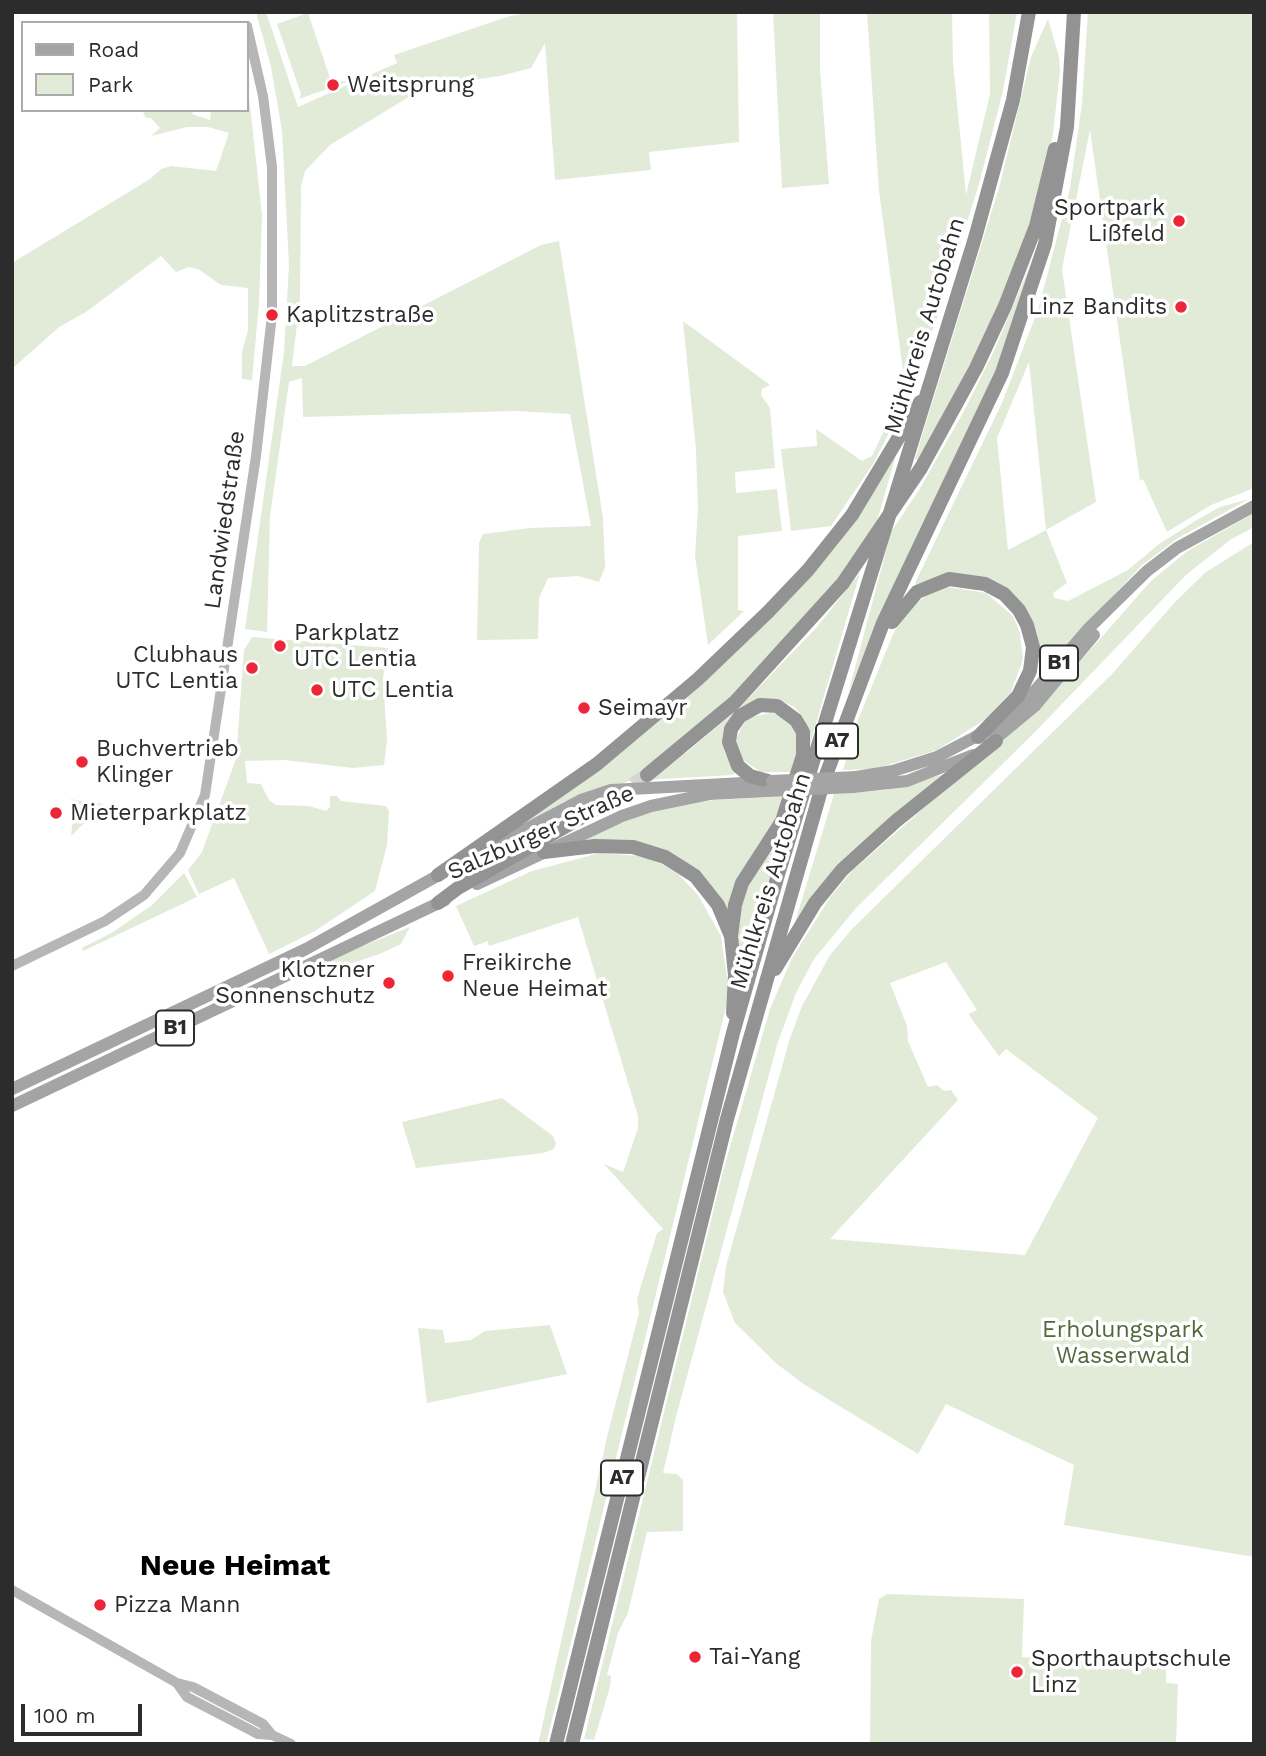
<!DOCTYPE html>
<meta charset="utf-8">
<style>
body{margin:0}
#map{position:relative;width:1266px;height:1756px;overflow:hidden;background:#fff;font-family:"Work Sans",sans-serif}
canvas{display:block}
.frame{position:absolute;inset:0;border:14px solid #2c2c2c;pointer-events:none}
.legend{position:absolute;left:21px;top:21px;width:228px;height:91px;box-sizing:border-box;background:#fff;border:2px solid #ababab;margin:0;padding:9px 12px;list-style:none;font-size:21px;color:#2c2c2c}
.legend li{display:flex;align-items:center;gap:14px;height:35px}
.legend b{width:35px;border:2px solid #ababab}
.scale{position:absolute;left:21px;top:1704px;width:121px;height:32px;box-sizing:border-box;border:4px solid #2c2c2c;border-top:0;padding-left:9px;font-size:21px;line-height:24px;white-space:nowrap;color:#2c2c2c;-webkit-text-stroke:5px #fff;paint-order:stroke}
</style>
<div id="map">
<canvas width="1266" height="1756"></canvas>
<div class="frame"></div>
<ul class="legend">
<li><b style="height:9px;background:#a4a4a4"></b>Road</li>
<li><b style="height:19px;background:#e2ebd8"></b>Park</li>
</ul>
<div class="scale">100 m</div>
</div>
<script>
const g = document.querySelector('canvas').getContext('2d');
g.lineJoin = 'round';
function fillPath(path, color) {
  g.fillStyle = color;
  g.fill(path, 'evenodd');
}
function poly(rows) {
  const path = new Path2D();
  for (const r of rows) {
    path.moveTo(r[0], r[1]);
    for (let i = 2; i < r.length; i += 2) path.lineTo(r[i], r[i + 1]);
  }
  return path;
}
function stroke(path, color, width, dash) {
  g.strokeStyle = color;
  g.lineWidth = width;
  g.lineCap = dash ? 'butt' : 'round';
  g.setLineDash(dash || []);
  g.stroke(path);
}
function write(font, color, halo, rows, align = 'center') {
  g.font = font + ' "Work Sans",sans-serif';
  g.lineWidth = 7;
  g.setLineDash([]);
  g.textBaseline = 'middle';
  g.strokeStyle = halo;
  g.fillStyle = color;
  for (const [text, x, y, turn = 0] of rows) {
    g.save();
    g.translate(x, y);
    g.rotate((+turn || 0) * Math.PI / 180);
    g.textAlign = isNaN(turn) ? turn : align;
    if (halo) g.strokeText(text, 0, 0);
    g.fillText(text, 0, 0);
    g.restore();
  }
}
const green = poly([
 [256,12,266,12,298,107,397,63,394,55,510,16,537,12,737,12,739,142,649,152,651,170,555,180,545,43,531,68,500,76,437,85,407,98,330,145,305,171,301,187,300,299,292,366,305,366,541,245,559,241,603,518,605,567,599,582,578,576,548,578,539,598,538,639,477,640,479,543,483,534,530,528,591,526,570,414,515,411,303,417,302,378,289,382,270,516,267,632,245,629,284,352,289,265,282,131,271,67],
 [773,12,820,12,820,69,829,184,782,188],
 [867,12,952,12,953,62,966,195,990,94,989,12,1017,12,1003,91,979,184,937,318,906,400,873,464,831,526,791,531,781,449,817,446,816,429,862,461,872,456,905,386,879,191],
 [1088,12,1254,12,1254,488,1211,505,1167,532,1143,479,1140,481,1090,130,1062,269,1096,502,1046,530,1067,583,1053,593,1054,598,1068,601,1128,570,1159,544,1200,518,1220,507,1249,499,1178,538,1142,565,1047,667,1036,662,1037,649,993,583,918,586,915,583,1001,405,1038,310,1070,188,1082,103],
 [1029,362,1046,530,1008,550,997,438],
 [308,13,332,84,358,78,299,99,301,94,277,24],
 [1048,19,1059,57,1060,71,1053,134,1038,206,996,316,918,461,915,459,929,413,999,188,1031,57],
 [247,78,262,215,259,303,252,380,242,379,242,352,248,330,248,288,221,285,198,269,189,267,176,272,161,256,86,312,59,327,12,369,12,263,150,179,161,169,171,166,216,171,229,133,208,127,187,127,151,136,160,128,151,118,146,118,142,110,194,110,192,114,210,120,211,110,247,110],
 [1040,242,1001,360,873,633,848,694,891,532,919,490,963,413,994,351],
 [683,321,770,385,762,389,761,395,770,408,775,468,735,472,736,493,777,489,782,531,738,536,738,610,744,611,708,645,695,556,698,509,696,450],
 [896,455,873,535,834,585,740,689,692,733,630,781,597,790,514,831,625,749,862,510],
 [1254,513,1254,527,1230,540,1186,575,1033,734,857,907,814,959,796,993,777,1045,677,1413,663,1473,677,1474,683,1480,683,1531,647,1532,628,1613,618,1633,607,1675,611,1676,610,1687,594,1740,584,1739,723,1171,770,1009,792,958,831,896,853,870,1041,706,1151,581,1186,552],
 [1254,542,1254,1557,1064,1525,1074,1465,946,1404,918,1454,805,1385,777,1364,735,1323,723,1292,726,1266,790,1038,802,1006,830,955,852,929,1112,674,1175,602,1206,572],
 [946,962,977,1010,969,1014,971,1018,999,1056,1006,1049,1098,1118,1025,1255,830,1239,958,1100,951,1090,944,1091,937,1085,928,1087,908,1041,907,1026,890,983],
 [860,573,810,744,804,718,794,707,780,700,759,699,739,708,728,724,724,750,735,773,732,775,645,780,687,752,739,708,816,628],
 [948,587,986,593,1013,616,1020,633,1023,659,1011,692,986,719,937,750,875,769,843,770,858,720,894,632,910,607,930,593],
 [252,637,388,648,383,678,387,740,384,765,353,768,284,760,245,761,247,783,261,784,269,800,276,805,309,806,326,811,330,807,330,796,337,796,341,801,386,806,389,811,387,845,375,891,315,931,269,954,234,878,199,894,188,870,202,852,236,759,244,650],
 [771,713,781,716,794,727,799,737,794,772,761,772,741,759,736,749,737,737,746,718],
 [948,773,895,817,792,932,834,794,886,790],
 [786,796,729,916,673,855,560,848,659,808,699,801],
 [69,799,104,804,71,836,75,801],
 [786,823,738,980,736,930,743,894],
 [600,853,642,856,662,864,678,874,698,895,721,936,728,984,726,1007,561,1683,546,1744,538,1744,608,1433,639,1313,637,1299,657,1233,663,1229,604,1164,623,1172,638,1128,638,1116,578,917,489,946,488,941,474,946,456,906,532,871],
 [184,873,197,897,83,951,82,948,113,932,152,905],
 [410,927,401,944,382,953,341,967,339,962,305,974,345,953],
 [502,1098,553,1136,556,1143,554,1149,543,1153,416,1168,402,1122],
 [550,1325,567,1374,427,1403,418,1328,443,1330,445,1343,471,1340,485,1331],
 [887,1594,1024,1599,1022,1657,1166,1666,1166,1683,1178,1684,1176,1744,870,1744,871,1641,879,1599]
]);
const motorwayTunnel = poly([
 [598,808,647,775]
]);
const secondary = poly([
 [12,966,105,921,144,895,180,853,205,795,256,456,272,315,272,167,263,96,247,26],
 [12,1590,177,1683,193,1687,263,1724,272,1735],
 [177,1683,187,1697,235,1722,258,1734,272,1735,291,1744]
]);
const primary = poly([
 [988,745,1035,706,1094,635],
 [856,777,893,771,937,757,996,726,1033,693,1089,628,1147,571,1177,548,1254,506],
 [853,787,907,781,973,755],
 [475,856,581,800,611,790,763,782],
 [477,884,622,816,651,806,709,794,768,791],
 [12,1089,306,949,446,871],
 [12,1106,445,900]
]);
const motorway = poly([
 [921,468,976,368,1005,306,1036,226,1055,149],
 [892,622,917,592,949,579,985,584,1004,594,1019,610,1027,625,1033,647,1030,671,1018,696,978,737],
 [647,775,735,702,843,583],
 [544,852,595,846,633,847,665,857,695,876,718,905,731,936,735,975,733,1013],
 [438,875,597,764,698,679,768,612,808,570,852,515,920,402],
 [438,903,458,888,598,808],
 [731,936,735,905,742,883,782,821,803,755,803,732,796,720,777,706,760,705,740,716,731,729,729,742,738,766,750,776,768,781],
 [775,969,815,903,842,870,896,821,996,741],
 [556,1744,733,1033,777,878,975,238,1013,100,1029,12],
 [572,1744,727,1119,823,783,883,623,1002,373,1045,244,1067,127,1074,12]
]);
const primaryBridge = poly([
 [772,781,856,777],
 [768,791,853,787]
]);
const motorwayBridge = poly([
 [843,583,921,468]
]);
const markers = [
 [333,85,7,"#ec2537"],
 [1179,221,7,"#ec2537"],
 [1181,307,7,"#ec2537"],
 [272,315,7,"#ec2537"],
 [280,646,7,"#ec2537"],
 [252,668,7,"#ec2537"],
 [317,690,7,"#ec2537"],
 [584,708,7,"#ec2537"],
 [82,762,7,"#ec2537"],
 [56,813,7,"#ec2537"],
 [448,976,7,"#ec2537"],
 [389,983,7,"#ec2537"],
 [100,1605,7,"#ec2537"],
 [695,1657,7,"#ec2537"],
 [1017,1672,7,"#ec2537"]
];
const shields = [
 [1059,663,38],
 [837,741,42],
 [175,1028,38],
 [622,1478,42]
];
const shieldNames = [
 ["B1",1059,663],
 ["A7",837,741],
 ["B1",175,1028],
 ["A7",622,1478]
];
const poiNames = [
 ["Weitsprung",347,85],
 ["Sportpark",1165,208,"right"],
 ["Lißfeld",1165,234,"right"],
 ["Linz Bandits",1167,307,"right"],
 ["Kaplitzstraße",286,315],
 ["Parkplatz",294,633],
 ["UTC Lentia",294,659],
 ["Clubhaus",238,655,"right"],
 ["UTC Lentia",238,681,"right"],
 ["UTC Lentia",331,690],
 ["Seimayr",598,708],
 ["Buchvertrieb",96,749],
 ["Klinger",96,775],
 ["Mieterparkplatz",70,813],
 ["Freikirche",462,963],
 ["Neue Heimat",462,989],
 ["Klotzner",375,970,"right"],
 ["Sonnenschutz",375,996,"right"],
 ["Pizza Mann",114,1605],
 ["Tai-Yang",709,1657],
 ["Sporthauptschule",1031,1659],
 ["Linz",1031,1685]
];
const streetNames = [
 ["Mühlkreis Autobahn",925,326,-73],
 ["Landwiedstraße",225,520,-82],
 ["Salzburger Straße",541,833,-24],
 ["Mühlkreis Autobahn",771,881,-73]
];
const parkNames = [
 ["Erholungspark",1123,1330],
 ["Wasserwald",1123,1356]
];
const districtNames = [
 ["Neue Heimat",235,1566]
];
fillPath(green, '#e2ebd8');
stroke(motorwayTunnel, '#d5d5d5', 14, [14, 7]);
stroke(secondary, '#b6b6b6', 10);
stroke(primary, '#a4a4a4', 12);
stroke(motorway, '#939393', 14);
stroke(primaryBridge, '#a4a4a4', 12);
stroke(motorwayBridge, '#939393', 14);
for (const [x, y, r, color] of markers) {
  const dot = new Path2D();
  dot.arc(x, y, r, 0, 2 * Math.PI);
  g.fillStyle = color;
  g.fill(dot);
  stroke(dot, '#fff', 2.5);
}
for (const [x, y, w] of shields) {
  const box = new Path2D();
  box.roundRect(x - w / 2, y - 17.5, w, 35, 5);
  g.fillStyle = '#fff';
  g.fill(box);
  stroke(box, '#2c2c2c', 2);
}
write('bold 21px', '#2c2c2c', null, shieldNames);
write('23px', '#2c2c2c', '#fff', poiNames, 'left');
write('23px', '#2c2c2c', '#fff', streetNames);
write('23px', '#506938', '#fff', parkNames);
write('bold 30px', '#000', '#fff', districtNames);
</script>
